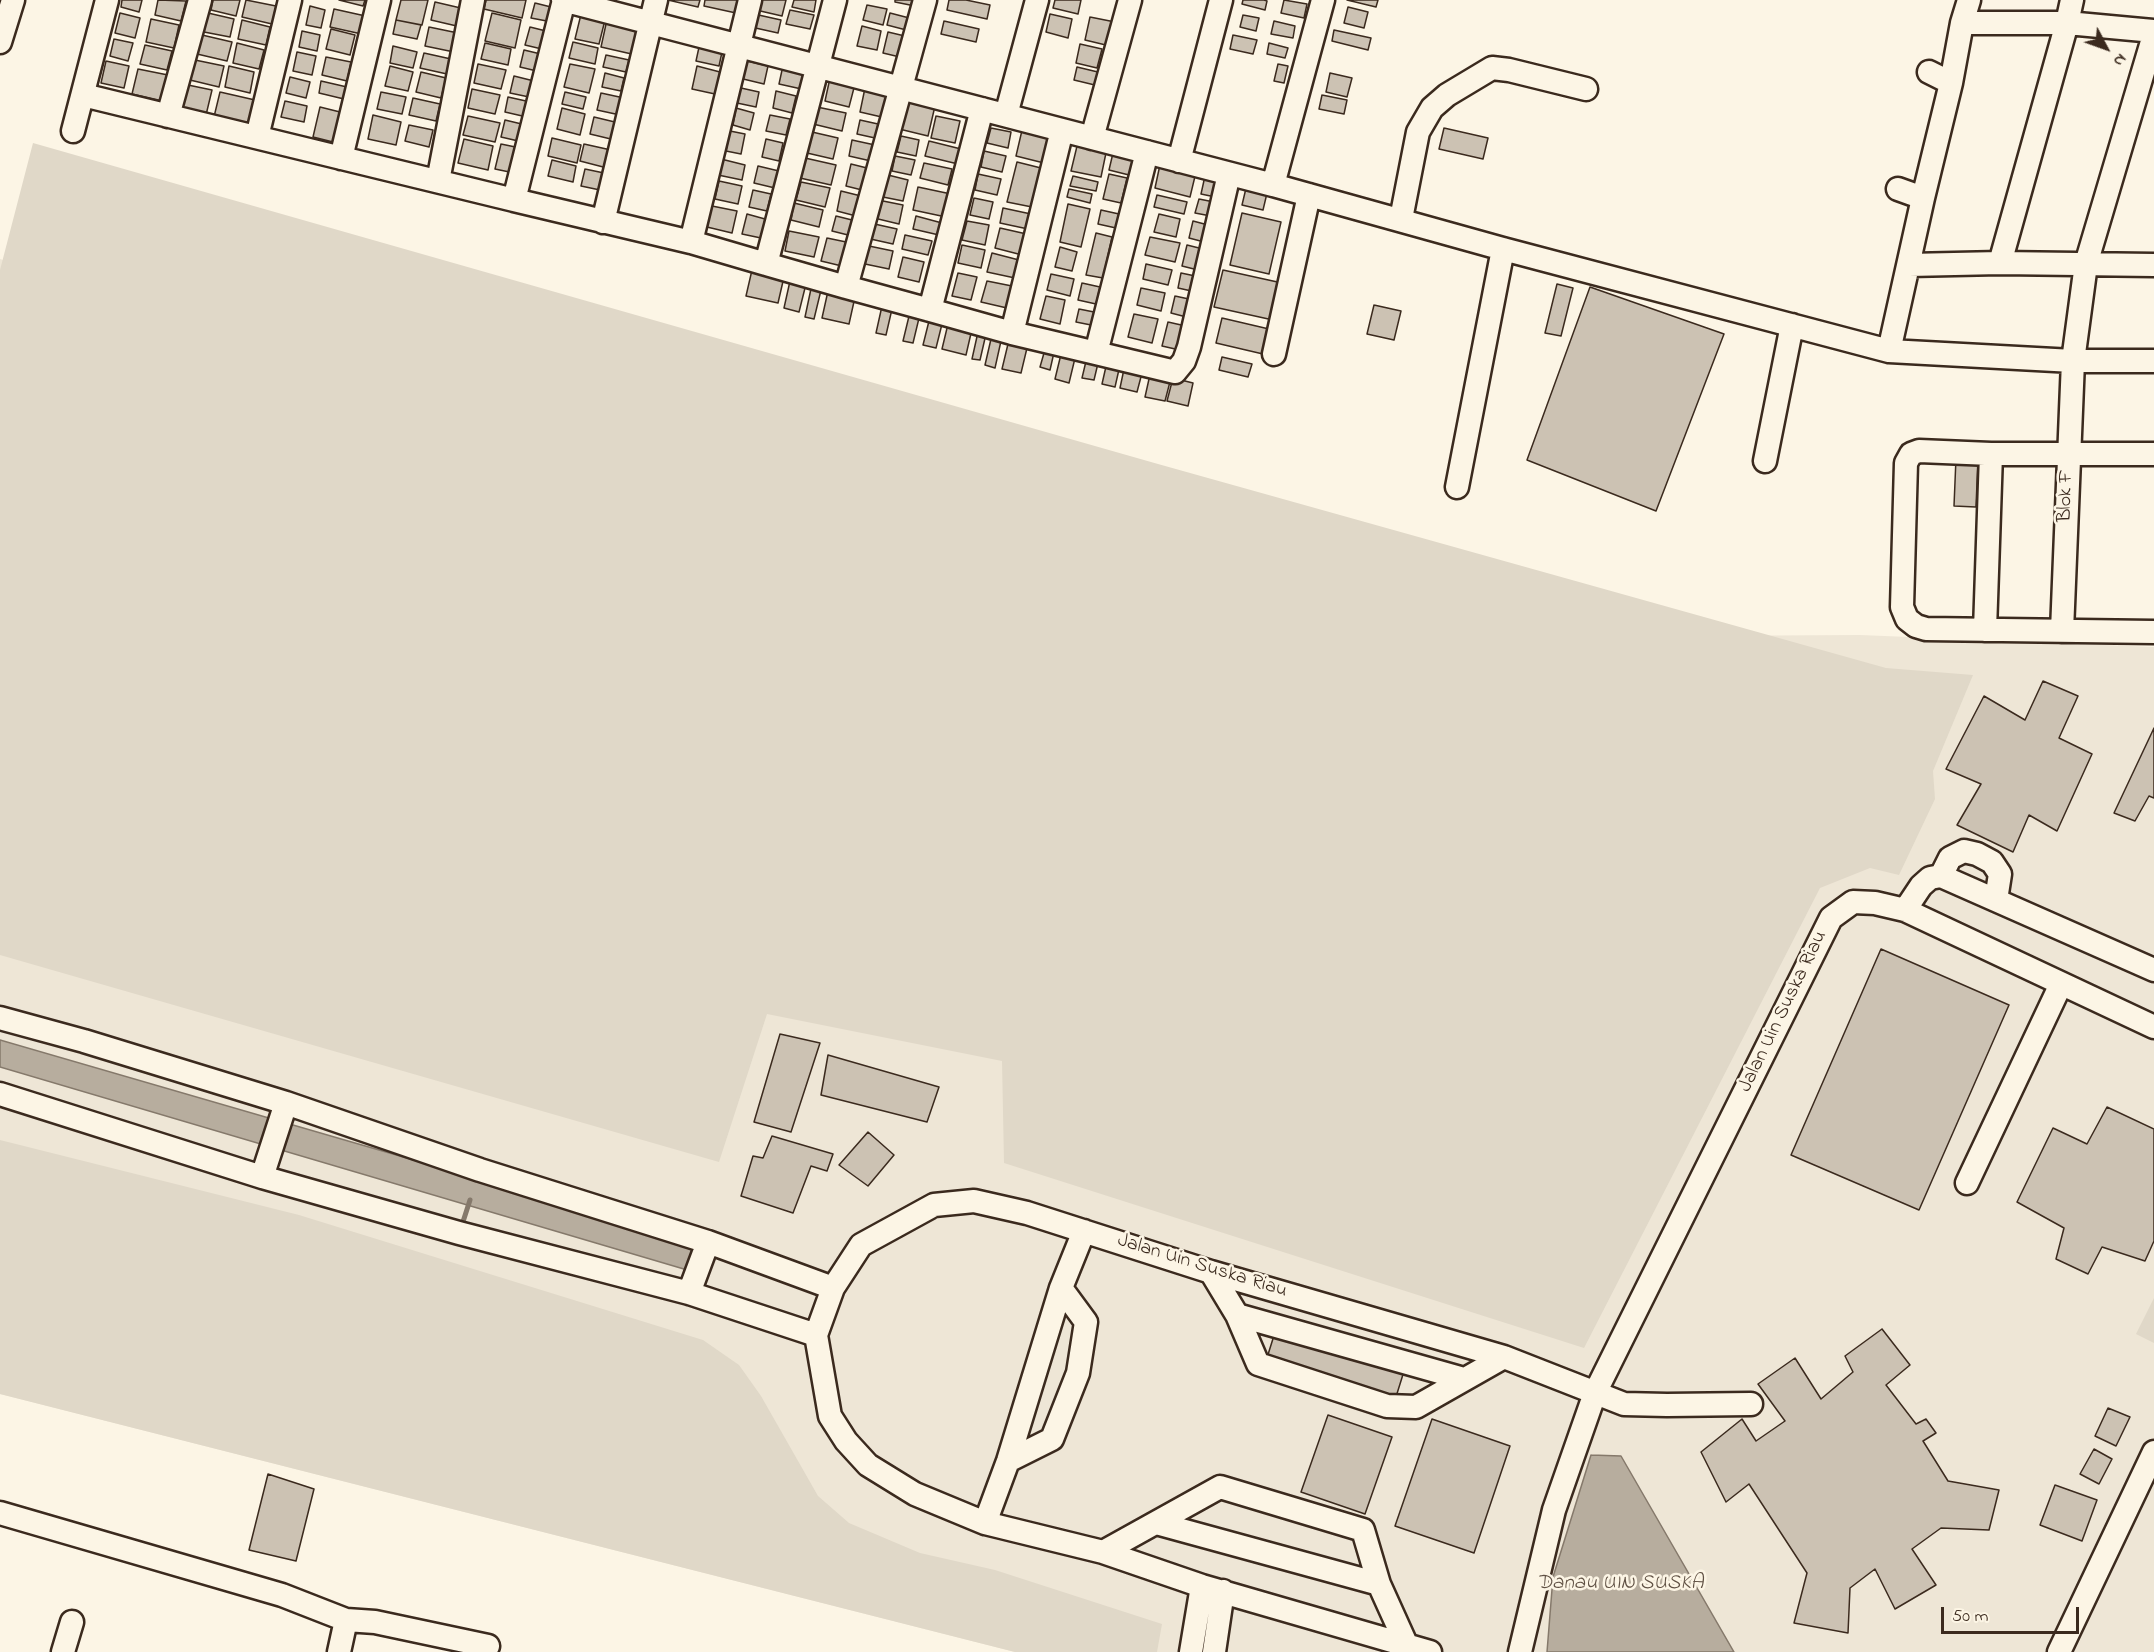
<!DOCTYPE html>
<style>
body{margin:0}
#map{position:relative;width:2154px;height:1652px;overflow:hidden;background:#fcf5e5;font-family:"Indie Flower",sans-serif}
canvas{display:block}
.north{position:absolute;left:2076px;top:18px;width:60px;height:60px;-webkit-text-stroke:4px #fcf5e5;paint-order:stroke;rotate:131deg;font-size:16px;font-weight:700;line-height:24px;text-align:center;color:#3b2a1e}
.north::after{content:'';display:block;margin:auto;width:21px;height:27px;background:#3b2a1e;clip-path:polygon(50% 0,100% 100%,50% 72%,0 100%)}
.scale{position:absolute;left:1941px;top:1607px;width:138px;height:27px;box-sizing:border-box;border:3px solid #3b2a1e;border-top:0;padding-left:8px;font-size:18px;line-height:21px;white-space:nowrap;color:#3b2a1e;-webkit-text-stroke:4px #fcf5e5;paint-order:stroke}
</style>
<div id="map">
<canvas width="2154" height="1652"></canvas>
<div class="north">N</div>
<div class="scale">50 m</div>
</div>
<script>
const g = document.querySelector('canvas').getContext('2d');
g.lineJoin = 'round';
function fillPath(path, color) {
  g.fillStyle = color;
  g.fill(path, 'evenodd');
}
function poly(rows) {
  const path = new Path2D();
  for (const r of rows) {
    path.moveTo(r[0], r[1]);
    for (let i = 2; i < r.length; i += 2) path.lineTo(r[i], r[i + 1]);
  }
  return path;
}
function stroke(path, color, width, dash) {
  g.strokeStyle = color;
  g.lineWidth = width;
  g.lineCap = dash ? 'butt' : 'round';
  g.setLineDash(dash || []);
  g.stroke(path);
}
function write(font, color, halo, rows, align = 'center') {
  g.font = font + ' "Indie Flower",sans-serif';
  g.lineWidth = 5;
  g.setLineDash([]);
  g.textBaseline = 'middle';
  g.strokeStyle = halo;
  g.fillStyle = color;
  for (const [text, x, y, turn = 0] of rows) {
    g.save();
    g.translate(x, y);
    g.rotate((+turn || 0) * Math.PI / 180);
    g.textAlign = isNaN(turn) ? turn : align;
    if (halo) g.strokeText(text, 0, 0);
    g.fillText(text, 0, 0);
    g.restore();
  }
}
const built = poly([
 [0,259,749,462,1503,637,1860,635,2154,647,2154,1652,1015,1652,0,1394]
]);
const green = poly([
 [33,143,1158,464,1886,668,1973,675,1933,771,1935,799,1899,875,1870,868,1820,888,1584,1348,1004,1163,1002,1061,767,1014,719,1162,0,955,0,270],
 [0,1140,299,1215,703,1340,739,1365,761,1396,818,1496,849,1523,920,1553,995,1570,1162,1624,1157,1652,1015,1652,0,1394],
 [2154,1298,2154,1343,2136,1334]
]);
const water = poly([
 [0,1040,703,1244,694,1272,0,1067,0,1040],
 [1591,1455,1621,1456,1734,1652,1547,1652,1553,1577,1591,1455]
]);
const stream = poly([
 [461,1228,470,1200]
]);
const building = poly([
 [122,0,142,0,139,12,121,7,122,0],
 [158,0,186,1,181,21,155,15,158,0],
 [213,0,240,0,236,16,211,10,213,0],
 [246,0,276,6,272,24,242,17,246,0],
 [339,0,365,0,363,6,339,0],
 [401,0,428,0,422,25,396,20,401,0],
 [486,0,526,0,522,18,484,9,486,0],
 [668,0,700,0,698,7,668,0],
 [705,0,739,0,736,13,704,6,705,0],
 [759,0,786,0,782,16,756,10,759,0],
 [794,0,816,0,814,12,792,7,794,0],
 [895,0,921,0,920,7,895,2,895,0],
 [949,0,966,0,990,5,987,19,947,10,949,0],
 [1055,0,1081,0,1078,14,1053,8,1055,0],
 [1243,0,1264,0,1267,1,1265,10,1242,4,1243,0],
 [1284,0,1307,4,1304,18,1281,13,1284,0],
 [1347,0,1378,0,1376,7,1347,0],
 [435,2,465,9,461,27,431,20,435,2],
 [535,3,555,8,552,22,531,18,535,3],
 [867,5,887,9,883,25,863,20,867,5],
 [310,6,325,10,321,28,306,25,310,6],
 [583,6,607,12,599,44,575,39,583,6],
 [1348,7,1368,12,1364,28,1344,23,1348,7],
 [334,9,370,17,366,35,330,27,334,9],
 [790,10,814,15,810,29,786,24,790,10],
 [120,13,140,18,135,38,115,33,120,13],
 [208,13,234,19,230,37,204,32,208,13],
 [492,13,521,20,515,48,485,41,492,13],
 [890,13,917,20,914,32,887,25,890,13],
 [754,14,781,20,778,33,751,27,754,14],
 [1050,14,1072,19,1068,38,1046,32,1050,14],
 [608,15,643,23,636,55,601,47,608,15],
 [1243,15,1259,18,1256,31,1240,27,1243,15],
 [1090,17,1115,22,1110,46,1085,40,1090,17],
 [151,19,179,25,174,48,146,42,151,19],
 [242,20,270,27,266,45,238,39,242,20],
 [396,20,421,25,417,39,393,34,396,20],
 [944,21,979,29,976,42,941,34,944,21],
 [1274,21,1295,26,1293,38,1271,34,1274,21],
 [862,26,881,31,877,50,857,46,862,26],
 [429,27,458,33,454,52,425,46,429,27],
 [530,27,550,32,546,50,525,45,530,27],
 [331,29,355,35,350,55,326,49,331,29],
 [1334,30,1371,38,1368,50,1332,41,1334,30],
 [302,31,320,35,317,51,299,47,302,31],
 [888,32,909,37,904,58,883,53,888,32],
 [202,35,232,42,227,61,197,54,202,35],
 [1233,35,1257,40,1253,54,1230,49,1233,35],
 [701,38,724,43,719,66,696,61,701,38],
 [114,39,133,43,128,61,110,56,114,39],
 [573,42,598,48,595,64,569,58,573,42],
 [237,43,264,50,259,69,233,63,237,43],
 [485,43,511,49,508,65,481,59,485,43],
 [1269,43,1288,48,1285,58,1267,54,1269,43],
 [1080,44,1102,49,1097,68,1076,63,1080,44],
 [145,45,172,51,167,70,140,64,145,45],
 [393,46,417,52,413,68,390,63,393,46],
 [524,50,545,55,541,72,520,67,524,50],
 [297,52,316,56,312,75,293,71,297,52],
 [424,53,451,59,447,74,420,68,424,53],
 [606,55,629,60,626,72,603,67,606,55],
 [326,57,351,62,347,81,322,75,326,57],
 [195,60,224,66,219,87,190,80,195,60],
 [743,60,768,66,764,84,739,78,743,60],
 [106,61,129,66,124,88,101,83,106,61],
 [784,61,812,67,806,90,779,84,784,61],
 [478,64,506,70,501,89,474,83,478,64],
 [570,64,595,69,589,93,564,87,570,64],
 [1278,64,1288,66,1284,83,1274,81,1278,64],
 [229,66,254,72,250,93,225,87,229,66],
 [390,66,413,72,408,91,385,86,390,66],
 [697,66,720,72,715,94,692,89,697,66],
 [1077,67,1102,73,1099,86,1074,80,1077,67],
 [138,69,173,76,167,102,132,94,138,69],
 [421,72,446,78,441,98,416,92,421,72],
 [605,73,624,78,621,91,602,87,605,73],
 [1330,73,1352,78,1347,97,1326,92,1330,73],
 [514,76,538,82,534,98,510,93,514,76],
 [290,77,310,82,306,98,286,93,290,77],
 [830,78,855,84,849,107,825,101,830,78],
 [321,81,347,87,344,99,319,93,321,81],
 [188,85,212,90,206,115,182,109,188,85],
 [741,88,759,92,756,107,737,103,741,88],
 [865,88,892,94,886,118,860,112,865,88],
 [472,89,500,95,495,114,468,108,472,89],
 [776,91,796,96,792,113,773,108,776,91],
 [220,92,255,100,248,129,213,121,220,92],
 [381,92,406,97,402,114,377,109,381,92],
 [565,92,586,97,583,109,562,104,565,92],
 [601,93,624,98,620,115,597,110,601,93],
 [1322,95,1347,100,1344,114,1319,109,1322,95],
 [508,97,535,103,531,118,505,112,508,97],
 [413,98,440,104,436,121,409,115,413,98],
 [902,98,935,106,928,136,895,128,902,98],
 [285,101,307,106,304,122,281,117,285,101],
 [320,107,340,112,333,142,313,137,320,107],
 [817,107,846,113,842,131,813,124,817,107],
 [562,108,585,114,580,135,557,129,562,108],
 [736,108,754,113,750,130,733,125,736,108],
 [373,115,401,122,396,145,368,139,373,115],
 [770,115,790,119,786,135,766,131,770,115],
 [468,116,500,123,495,142,463,135,468,116],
 [936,116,960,121,955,143,931,138,936,116],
 [594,117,619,123,615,140,590,134,594,117],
 [505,120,530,126,527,143,501,137,505,120],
 [860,120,878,124,875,138,857,134,860,120],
 [409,125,433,130,429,147,405,141,409,125],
 [1023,126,1051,133,1044,163,1016,156,1023,126],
 [991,128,1011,132,1008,148,987,143,991,128],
 [1444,128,1488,138,1483,159,1439,149,1444,128],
 [730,131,745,134,741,154,726,151,730,131],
 [812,132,838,138,833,159,807,153,812,132],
 [901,136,919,140,916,156,897,152,901,136],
 [552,138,581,145,577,163,548,156,552,138],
 [464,139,493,146,488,170,458,163,464,139],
 [766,139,783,143,779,161,762,157,766,139],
 [852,140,875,145,871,161,849,156,852,140],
 [929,141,961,149,958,164,925,156,929,141],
 [1078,142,1107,148,1101,177,1071,171,1078,142],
 [501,144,525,149,519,174,495,169,501,144],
 [584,144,611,150,607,168,580,161,584,144],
 [984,151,1006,156,1002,172,981,167,984,151],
 [1113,153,1141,159,1137,177,1109,170,1113,153],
 [895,156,915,160,911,175,892,171,895,156],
 [805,158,836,165,831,185,800,178,805,158],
 [721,159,745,165,742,180,718,175,721,159],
 [552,160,576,166,573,182,548,176,552,160],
 [1161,160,1197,168,1190,197,1155,188,1161,160],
 [1017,162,1041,168,1032,207,1007,202,1017,162],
 [924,163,952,169,948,185,920,178,924,163],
 [851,164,867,168,862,190,846,186,851,164],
 [758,166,779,171,775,188,754,183,758,166],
 [585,169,604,173,600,190,581,186,585,169],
 [978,174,1001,179,997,195,975,190,978,174],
 [1109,174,1127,178,1121,203,1103,199,1109,174],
 [888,175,908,180,903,201,883,197,888,175],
 [1073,176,1098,182,1096,191,1070,186,1073,176],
 [1205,176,1224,180,1220,198,1201,194,1205,176],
 [719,181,742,186,738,204,715,199,719,181],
 [801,182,830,188,825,207,796,200,801,182],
 [1247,184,1268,189,1263,210,1242,205,1247,184],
 [918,187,951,194,946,217,913,210,918,187],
 [1069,189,1092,194,1090,203,1067,197,1069,189],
 [753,190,771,194,767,211,749,207,753,190],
 [841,191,861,196,856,216,837,211,841,191],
 [1157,195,1187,202,1184,214,1154,207,1157,195],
 [974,198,993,202,989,219,970,215,974,198],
 [1199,199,1219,203,1216,217,1195,213,1199,199],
 [878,200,903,205,899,224,874,218,878,200],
 [794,203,823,210,819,227,791,220,794,203],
 [1068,204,1090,209,1081,247,1060,242,1068,204],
 [712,206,737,211,732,233,707,227,712,206],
 [1003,208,1031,214,1028,229,1000,223,1003,208],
 [1101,210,1119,214,1116,228,1098,224,1101,210],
 [1242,213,1281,222,1269,274,1230,265,1242,213],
 [747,214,765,219,761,238,742,234,747,214],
 [1159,214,1180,219,1176,237,1154,232,1159,214],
 [836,216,856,221,852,236,832,231,836,216],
 [916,216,942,223,939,235,913,229,916,216],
 [967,221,989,225,985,245,962,240,967,221],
 [1193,221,1212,226,1208,243,1189,238,1193,221],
 [870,223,897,229,893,244,866,238,870,223],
 [1000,228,1031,235,1026,256,995,248,1000,228],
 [789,231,819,237,814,257,785,251,789,231],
 [1096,233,1112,237,1103,278,1086,275,1096,233],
 [905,235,932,241,928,255,902,249,905,235],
 [1150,237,1180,243,1175,262,1145,255,1150,237],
 [827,238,851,243,846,267,821,261,827,238],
 [962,245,985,250,981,268,958,263,962,245],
 [1187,245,1207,250,1202,271,1182,266,1187,245],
 [869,246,893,251,889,269,865,264,869,246],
 [1060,247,1077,252,1072,271,1055,267,1060,247],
 [992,253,1019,260,1015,278,987,272,992,253],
 [903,257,924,262,919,282,898,277,903,257],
 [1146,264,1172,270,1168,285,1143,279,1146,264],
 [752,270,784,277,778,303,746,296,752,270],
 [1223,270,1282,283,1273,320,1214,307,1223,270],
 [958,273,977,277,971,300,952,296,958,273],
 [1181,273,1200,277,1196,292,1178,288,1181,273],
 [1051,274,1074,279,1070,296,1047,290,1051,274],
 [790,281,806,284,799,312,784,308,790,281],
 [987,281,1012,286,1007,308,981,302,987,281],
 [1082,283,1100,287,1096,304,1078,300,1082,283],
 [812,284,822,286,814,319,805,317,812,284],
 [1557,284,1573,288,1561,336,1545,333,1557,284],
 [1590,287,1724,334,1656,511,1527,460,1590,287],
 [1141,288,1165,293,1161,311,1137,305,1141,288],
 [828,291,855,297,849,324,822,318,828,291],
 [1046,296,1065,300,1060,324,1040,319,1046,296],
 [1175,296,1198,301,1194,319,1171,313,1175,296],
 [1374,305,1401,311,1394,340,1367,334,1374,305],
 [882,306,892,309,886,335,876,333,882,306],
 [1079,309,1094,312,1091,325,1076,322,1079,309],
 [910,312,920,314,913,343,903,341,910,312],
 [1134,314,1158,319,1152,343,1128,337,1134,314],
 [930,317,943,320,936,348,923,345,930,317],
 [1222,318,1269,329,1263,354,1216,343,1222,318],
 [1168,322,1190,327,1184,351,1162,346,1168,322],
 [948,324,972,329,966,355,942,349,948,324],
 [978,332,986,334,980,360,972,359,978,332],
 [991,339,1001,341,995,368,985,365,991,339],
 [1008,344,1027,348,1021,373,1002,369,1008,344],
 [1046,346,1055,348,1050,370,1040,367,1046,346],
 [1062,350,1076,354,1069,383,1055,379,1062,350],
 [1087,357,1099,359,1094,380,1082,378,1087,357],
 [1222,357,1252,364,1248,377,1219,370,1222,357],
 [1107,362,1120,365,1115,387,1102,384,1107,362],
 [1124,369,1142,373,1137,392,1120,388,1124,369],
 [1151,370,1172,374,1165,401,1145,397,1151,370],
 [1173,378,1193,383,1188,406,1167,401,1173,378],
 [1956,458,1978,459,1976,507,1954,506,1956,458],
 [2043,681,2078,696,2059,738,2092,754,2057,831,2029,815,2013,852,1957,825,1981,784,1946,769,1984,696,2025,720,2043,681],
 [2154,728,2154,798,2149,796,2135,821,2114,813,2154,728],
 [1881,949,2009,1005,1919,1210,1791,1155,1881,949],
 [780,1034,820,1043,791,1132,754,1122,780,1034],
 [828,1055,939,1087,927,1122,821,1095,828,1055],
 [2107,1107,2154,1129,2154,1241,2145,1261,2102,1247,2088,1274,2056,1259,2064,1228,2017,1202,2053,1128,2087,1144,2107,1107],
 [868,1132,894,1155,868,1186,839,1165,868,1132],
 [772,1136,833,1154,827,1171,811,1166,793,1213,741,1196,753,1156,763,1158,772,1136],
 [1276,1329,1405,1368,1395,1400,1266,1361,1276,1329],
 [1882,1329,1910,1365,1886,1385,1916,1424,1926,1419,1936,1433,1923,1441,1948,1481,1999,1490,1989,1530,1941,1528,1912,1549,1936,1585,1895,1609,1875,1569,1850,1588,1848,1633,1794,1623,1807,1573,1749,1484,1726,1502,1701,1452,1742,1419,1756,1441,1785,1421,1758,1384,1795,1358,1821,1399,1853,1372,1845,1356,1882,1329],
 [2108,1408,2130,1417,2116,1446,2095,1436,2108,1408],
 [1328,1415,1392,1437,1365,1514,1301,1492,1328,1415],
 [1432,1419,1510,1446,1474,1553,1395,1526,1432,1419],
 [2094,1449,2112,1459,2099,1484,2080,1474,2094,1449],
 [268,1474,314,1489,296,1561,249,1550,268,1474],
 [2055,1485,2097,1500,2082,1541,2040,1525,2055,1485]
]);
const minor = poly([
 [563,0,1273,185,1323,0],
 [925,0,846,287,930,310,982,109],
 [1969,0,1962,23,1951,83,1923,198,1889,351,2073,361,2154,361],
 [2072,0,2067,23,2154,31],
 [1962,23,2067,23,2000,263],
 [0,42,13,0],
 [1929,72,1951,83],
 [83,95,514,200,564,0],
 [1006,115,1037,0],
 [168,116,200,0],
 [73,131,107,0],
 [257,137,290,0],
 [1092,138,1130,0],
 [341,158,379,0],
 [1179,161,1221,0],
 [438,181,473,0],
 [1273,185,1503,249,1889,351],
 [1898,189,1923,198],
 [514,200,691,242,750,0],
 [1401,219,1418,132,1432,108,1447,95,1492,68,1509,70,1586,89],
 [603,222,656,0],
 [691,242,766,264,835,0],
 [766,264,846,287],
 [1909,265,2000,263,2154,265],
 [930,310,1012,333,1062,130],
 [1012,333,1096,353,1147,152],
 [1096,353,1175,372,1184,361,1189,347,1229,174],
 [1274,354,1309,195],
 [2154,454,1991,454,1919,451,1911,454,1906,463,1902,607,1907,619,1916,626,1926,629,2154,632],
 [1765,461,1792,325],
 [1457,487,1503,249],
 [1985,630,1991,454],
 [2062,631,2073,361,2086,264,2154,35],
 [1941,876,1950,858,1964,851,1977,854,1992,862,2000,874,1996,900],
 [1905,910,1921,886,1930,878,1941,876,2154,970],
 [0,1018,84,1041,286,1103,480,1170,708,1242,833,1288,861,1245,934,1205,974,1201,1027,1213,1211,1272,1504,1357,1624,1404,1667,1405,1751,1404],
 [0,1094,262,1177,459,1233,689,1293,816,1335,830,1416,846,1441,868,1465,915,1494,985,1523,1103,1552,1202,1586,1430,1652],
 [262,1177,286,1103],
 [1967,1183,2061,984],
 [1211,1272,1237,1315,1258,1364,1387,1406,1416,1407,1504,1357],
 [689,1293,708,1242],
 [1237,1315,1464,1379],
 [816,1335,833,1288],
 [1008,1461,1052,1439,1078,1373,1086,1322,1061,1288],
 [0,1513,282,1595,346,1620,375,1622,488,1646],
 [985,1523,1008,1461,1061,1288,1084,1231],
 [1156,1523,1379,1584],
 [1103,1552,1220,1487,1363,1530,1379,1584,1407,1646],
 [63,1652,72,1622],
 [339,1652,346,1620],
 [1191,1652,1202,1586],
 [1214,1652,1223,1591],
 [1520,1652,1554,1510,1595,1393,1831,918,1853,902,1875,903,1905,910,2154,1027],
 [2059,1652,2154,1452]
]);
const streetNames = [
 ["Blok F",2067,496,-88],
 ["Jalan Uin Suska Riau",1784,1012,-64],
 ["Jalan Uin Suska Riau",1202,1267,17]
];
const waterNames = [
 ["Danau UIN SUSKA",1620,1585]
];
fillPath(built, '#eee6d6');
fillPath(green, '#e0d8c8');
fillPath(water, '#b7ad9e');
stroke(water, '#85796b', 1.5);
stroke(stream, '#85796b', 5);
fillPath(building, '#ccc2b3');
stroke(building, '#3b2a1e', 1.5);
stroke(minor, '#3b2a1e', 27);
stroke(minor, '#fcf5e5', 22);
write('20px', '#3b2a1e', '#fcf5e5', streetNames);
write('italic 21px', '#605144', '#fcf5e5', waterNames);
</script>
